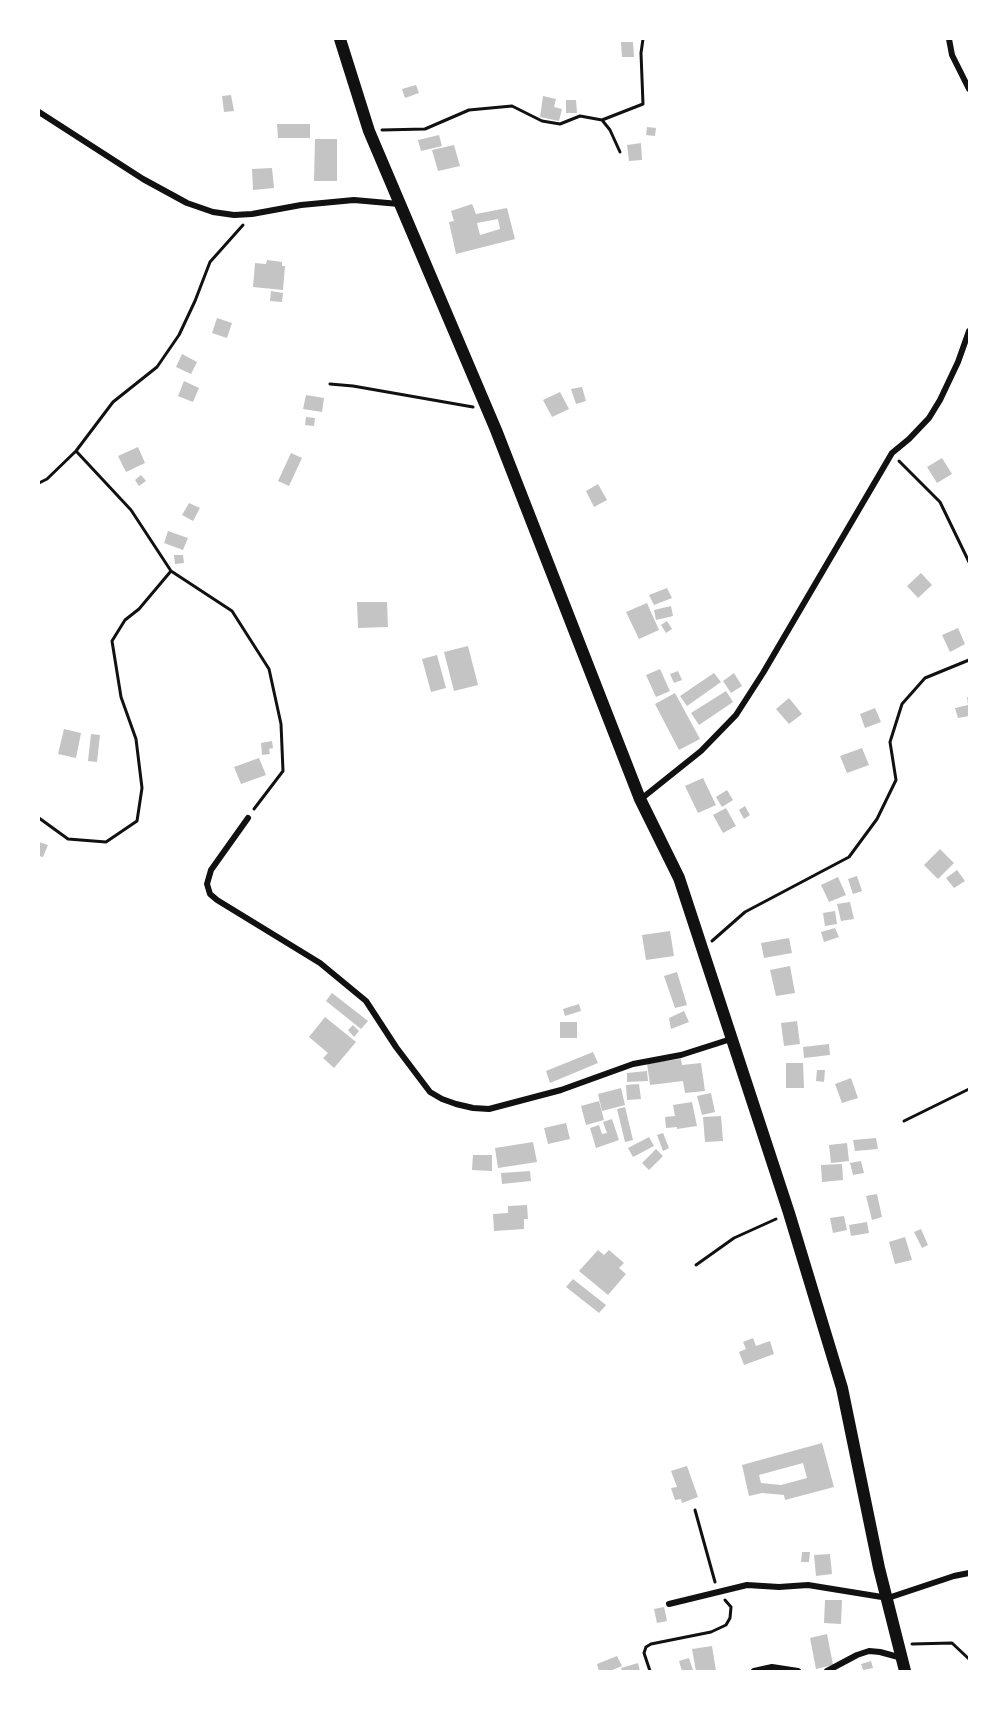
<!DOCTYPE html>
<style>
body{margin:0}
#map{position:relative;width:1008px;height:1710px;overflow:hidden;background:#fff;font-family:"Archivo Narrow",sans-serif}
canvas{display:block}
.frame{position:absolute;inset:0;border:40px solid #fff;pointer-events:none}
</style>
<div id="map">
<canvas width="1008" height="1710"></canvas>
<div class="frame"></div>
</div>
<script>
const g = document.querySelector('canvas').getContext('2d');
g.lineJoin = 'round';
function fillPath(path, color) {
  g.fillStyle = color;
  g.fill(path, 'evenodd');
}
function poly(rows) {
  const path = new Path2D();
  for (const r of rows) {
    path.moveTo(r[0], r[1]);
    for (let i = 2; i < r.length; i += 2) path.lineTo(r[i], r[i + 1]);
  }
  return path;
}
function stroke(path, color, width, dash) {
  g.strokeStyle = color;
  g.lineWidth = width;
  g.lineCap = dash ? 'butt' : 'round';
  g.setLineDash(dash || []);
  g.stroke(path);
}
const building = poly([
 [621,42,633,42,634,57,622,57],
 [416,85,419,93,405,98,402,89],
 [231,95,234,111,224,112,222,96],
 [543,96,556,99,554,107,562,109,559,121,540,117],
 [566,100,576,100,577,113,566,113],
 [277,124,310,124,310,138,278,138],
 [647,127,656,128,655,136,646,135],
 [439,135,442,146,421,151,418,140],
 [315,139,337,139,337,181,314,181],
 [641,143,642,160,629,161,627,145],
 [454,145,460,166,438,171,432,150],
 [272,168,274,188,253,190,252,169],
 [472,204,476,214,507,208,515,239,456,254,449,222,454,221,451,211],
 [498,219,500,229,480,235,477,223],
 [267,260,282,262,282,266,285,266,283,290,253,287,255,263,266,264],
 [271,291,283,293,282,302,270,301],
 [217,318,232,323,227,338,212,333],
 [182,354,197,362,191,374,176,367],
 [184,381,199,388,193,402,178,396],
 [582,387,586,401,576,404,571,389],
 [560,392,569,409,552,417,543,400],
 [306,395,324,398,322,412,303,409],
 [306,417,315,418,314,426,305,425],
 [138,447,145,463,126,472,118,456],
 [291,453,302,458,289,486,278,481],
 [942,458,952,474,937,483,927,467],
 [141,475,146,481,139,486,135,480],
 [598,484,607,500,594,507,586,491],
 [189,503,200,508,193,521,182,515],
 [168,531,188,538,183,550,164,543],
 [174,555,183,555,184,563,175,564],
 [921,573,932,585,918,598,907,586],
 [667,588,672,598,654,605,649,595],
 [357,602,387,602,388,627,358,628],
 [647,603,659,630,639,639,626,612],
 [671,606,673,616,656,620,654,610],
 [667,621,672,629,666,633,661,625],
 [958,628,965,644,950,652,942,635],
 [468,646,478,685,454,691,444,652],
 [437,655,446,688,431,692,422,659],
 [660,669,670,691,656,697,646,675],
 [678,671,682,680,674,683,670,674],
 [714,673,721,682,687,706,680,696],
 [734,673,742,686,731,693,723,681],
 [726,691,733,702,699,725,691,713],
 [675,693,700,739,679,750,655,704],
 [967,697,969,697,969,716,958,718,955,708,968,705],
 [789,698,802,714,789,724,776,709],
 [875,708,881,722,865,728,860,714],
 [64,729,81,733,76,758,58,754],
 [91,734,100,735,97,762,88,761],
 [272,741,273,748,269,749,270,754,262,755,261,743],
 [862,748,869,765,847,773,840,756],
 [259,758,266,775,241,784,234,767],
 [703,778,716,805,698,813,685,786],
 [727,790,733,800,722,807,716,797],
 [745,806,750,815,744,819,739,810],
 [726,808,736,826,723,833,713,815],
 [39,842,48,845,43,857,39,856],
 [940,849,954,863,938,879,924,865],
 [957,870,965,881,954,888,946,878],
 [857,876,862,891,853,894,848,879],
 [838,877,846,895,829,902,821,885],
 [850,902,854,919,841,921,837,904],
 [835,911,837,924,825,926,823,913],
 [835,928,839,937,824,942,821,932],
 [670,931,674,956,646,960,642,935],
 [789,938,792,953,764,958,761,943],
 [790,966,795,993,776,996,770,970],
 [677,972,687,1005,675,1008,664,976],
 [332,993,368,1021,361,1029,326,1001],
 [579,1004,581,1011,565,1016,563,1009],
 [684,1011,689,1022,671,1029,669,1018],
 [325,1017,356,1042,334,1068,323,1058,328,1053,309,1037],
 [797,1021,800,1044,784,1046,781,1023],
 [560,1022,577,1022,577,1038,560,1038],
 [353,1025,359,1031,354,1037,348,1030],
 [829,1044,830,1055,804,1058,803,1047],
 [593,1052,598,1063,550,1083,546,1071],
 [681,1059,682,1065,701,1063,705,1091,685,1093,683,1081,650,1085,647,1063],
 [786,1063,803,1063,804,1088,786,1088],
 [817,1070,825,1070,824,1082,816,1081],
 [647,1071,648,1081,627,1082,627,1073],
 [851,1078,858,1098,842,1103,835,1084],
 [639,1084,641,1099,627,1100,626,1085],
 [621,1088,625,1105,602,1111,598,1094],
 [711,1093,715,1112,702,1115,697,1096],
 [599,1101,604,1120,586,1125,581,1106],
 [692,1102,697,1126,677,1129,677,1127,666,1128,665,1117,675,1116,673,1105],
 [625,1107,633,1140,625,1142,617,1109],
 [721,1116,723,1141,705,1142,703,1117],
 [612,1119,619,1140,596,1148,590,1128,599,1125,602,1134,607,1133,603,1122],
 [566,1123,570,1139,548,1144,544,1128],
 [663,1133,669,1148,663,1151,657,1135],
 [649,1137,654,1146,633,1157,628,1148],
 [876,1138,878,1149,855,1151,853,1140],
 [533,1142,537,1162,498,1168,495,1148],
 [847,1143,849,1161,831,1163,829,1145],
 [656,1149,663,1156,649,1170,642,1163],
 [473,1155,492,1155,492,1171,472,1170],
 [861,1161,864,1173,853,1175,850,1163],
 [842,1164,843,1180,822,1182,821,1165],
 [530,1171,531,1181,502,1184,501,1173],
 [877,1194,882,1217,872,1220,866,1196],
 [527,1205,528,1219,524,1219,524,1229,494,1231,493,1214,508,1213,508,1206],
 [844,1216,847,1230,833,1233,830,1218],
 [867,1222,869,1233,851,1236,849,1225],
 [921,1229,928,1245,922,1248,914,1232],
 [905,1237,912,1260,895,1264,889,1242],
 [598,1250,604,1255,609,1250,624,1263,619,1268,626,1274,608,1295,579,1271],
 [573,1279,606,1305,599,1313,566,1287],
 [753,1338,756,1346,770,1341,774,1354,744,1365,739,1352,746,1349,743,1342],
 [822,1443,834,1487,785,1500,784,1495,762,1493,749,1496,742,1465],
 [803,1463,807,1478,781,1485,761,1483,759,1475],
 [687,1466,698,1497,682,1503,681,1499,675,1500,671,1488,677,1487,671,1471],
 [802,1552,810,1552,809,1562,801,1562],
 [830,1554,832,1574,816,1576,814,1555],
 [825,1600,842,1600,841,1624,824,1623],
 [664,1607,667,1621,657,1623,654,1609],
 [827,1634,833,1665,816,1669,810,1638],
 [712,1646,716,1671,696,1671,692,1649],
 [617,1656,622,1666,610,1671,599,1671,597,1664],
 [689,1658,693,1670,682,1671,679,1661],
 [871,1661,873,1668,863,1670,861,1664],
 [638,1663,640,1671,622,1671,621,1668]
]);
const path = poly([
 [602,120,643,104,641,53,643,39],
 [382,130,425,129,469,110,512,106,542,121,560,124,580,116,602,120,610,130,620,152],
 [330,384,353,386,473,407],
 [76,451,131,510,171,571,232,611,269,669,281,724,283,771,254,809],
 [899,461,940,502,969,562],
 [39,483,47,479,76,451,113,402,157,367,179,335,195,301,210,262,243,225],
 [39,818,68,839,106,842,137,821,142,788,136,739,121,697,112,641,125,620,139,609,171,571],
 [712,941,745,912,849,857,877,819,896,780,890,742,902,704,925,678,969,660],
 [904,1121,969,1089],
 [696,1265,734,1238,776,1219],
 [695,1510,715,1582],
 [912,1644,952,1643,969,1659],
 [650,1671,644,1653,646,1647,651,1644,711,1632,726,1625,730,1618,731,1607,725,1600]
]);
const minor = poly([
 [949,39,952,55,969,89],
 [39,112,143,179,187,203,213,212,234,215,252,214,301,205,354,200,399,204],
 [641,799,701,751,736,715,763,673,892,453,909,439,929,418,940,400,958,362,969,331],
 [248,818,211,870,207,884,210,894,217,900,320,963,366,1001,396,1047,430,1092,442,1099,456,1104,473,1108,489,1109,561,1090,633,1064,681,1055,731,1039],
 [669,1604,747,1585,779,1587,808,1585,888,1598,954,1576,969,1573],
 [754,1671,772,1667,798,1671],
 [827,1671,857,1655,869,1651,880,1652,902,1658]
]);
const secondary = poly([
 [340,39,369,131,496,430,640,799,679,878,789,1213,842,1388,879,1568,905,1671]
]);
fillPath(building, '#c4c4c4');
stroke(path, '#111', 3);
stroke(minor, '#111', 6);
stroke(secondary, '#111', 12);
</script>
